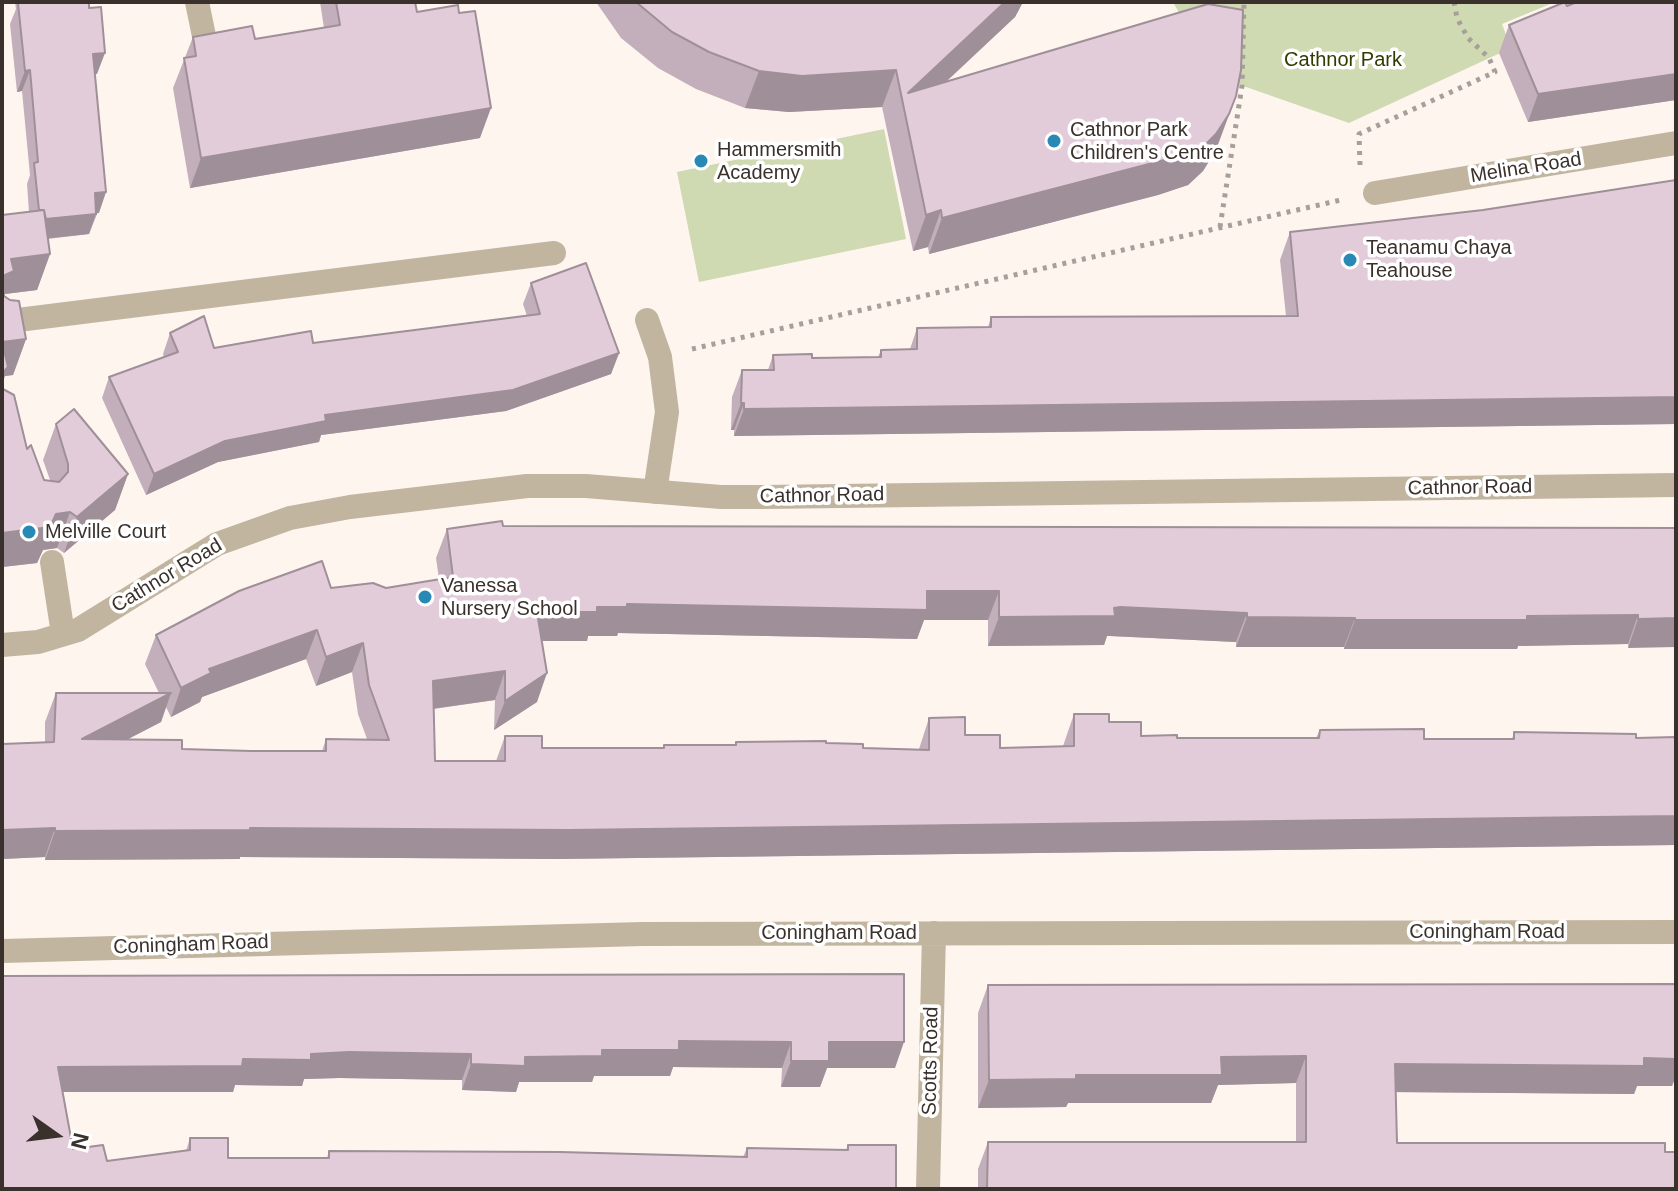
<!DOCTYPE html>
<style>
body{margin:0}
#map{position:relative;width:1678px;height:1191px;overflow:hidden;background:#fef5ef;font-family:Helvetica,sans-serif}
canvas{display:block}
.frame{position:absolute;inset:0;border:4px solid #3a312c;pointer-events:none}
.north{position:absolute;left:16px;top:1095px;width:80px;height:80px;-webkit-text-stroke:6px #fff;paint-order:stroke;rotate:104deg;font-size:22px;font-weight:700;line-height:32px;text-align:center;color:#3a312c}
.north::after{content:'';display:block;margin:auto;width:28px;height:36px;background:#3a312c;clip-path:polygon(50% 0,100% 100%,50% 72%,0 100%)}
</style>
<div id="map">
<canvas width="1678" height="1191"></canvas>
<div class="frame"></div>
<div class="north">N</div>
</div>
<script>
const g = document.querySelector('canvas').getContext('2d');
g.lineJoin = 'round';
function fillPath(path, color) {
  g.fillStyle = color;
  g.fill(path, 'evenodd');
}
function poly(rows) {
  const path = new Path2D();
  for (const r of rows) {
    path.moveTo(r[0], r[1]);
    for (let i = 2; i < r.length; i += 2) path.lineTo(r[i], r[i + 1]);
  }
  return path;
}
function stroke(path, color, width, dash) {
  g.strokeStyle = color;
  g.lineWidth = width;
  g.lineCap = dash ? 'butt' : 'round';
  g.setLineDash(dash || []);
  g.stroke(path);
}
function write(font, color, halo, rows, align = 'center') {
  g.font = font + ' Helvetica,sans-serif';
  g.lineWidth = 7;
  g.setLineDash([]);
  g.textBaseline = 'middle';
  g.strokeStyle = halo;
  g.fillStyle = color;
  for (const [text, x, y, turn = 0] of rows) {
    g.save();
    g.translate(x, y);
    g.rotate((+turn || 0) * Math.PI / 180);
    g.textAlign = isNaN(turn) ? turn : align;
    if (halo) g.strokeText(text, 0, 0);
    g.fillText(text, 0, 0);
    g.restore();
  }
}
const green = poly([
 [1173,2,1555,2,1502,24,1511,48,1349,123,1229,81,1228,106,1222,132,1215,150,1203,171,1188,185,1098,210,1194,40],
 [884,129,906,239,699,282,677,172]
]);
const path = poly([
 [1360,165,1359,134,1495,72,1489,58,1468,38,1457,18,1454,2],
 [1220,227,1242,86,1244,2],
 [692,349,1345,199]
]);
const minor = poly([
 [197,2,205,41],
 [1375,193,1676,143],
 [647,320,660,357,667,412,655,492],
 [2,322,554,253],
 [52,562,63,634],
 [2,645,38,642,78,630,217,544,290,518,350,507,527,486,586,486,721,497,764,497,1676,485],
 [2,951,643,934,1676,932],
 [928,1189,934,933]
]);
const wall = poly([
 [15,2,89,2,97,74,95,74,106,192,89,234,48,239,50,254,37,290,5,294,4,296,26,339,13,375,5,376,2,215,29,212,27,184,30,175,22,91,17,92,10,24,16,9],
 [320,2,415,2,417,12,480,138,190,188,173,88,193,37,255,39,324,28],
 [596,2,1023,2,1015,17,946,82,1216,150,1203,171,1188,185,1158,195,929,254,928,247,913,251,882,107,789,112,745,108,696,89,658,68,621,38],
 [1676,2,1676,100,1528,122,1499,53,1509,25,1567,6],
 [1676,180,1676,424,734,436,734,430,731,430,732,397,742,370,768,370,773,355,812,358,878,357,881,350,910,349,917,328,988,327,991,317,1286,316,1280,260,1290,232,1483,210],
 [531,283,619,353,611,374,506,411,321,435,319,442,218,462,146,495,102,398,109,377,164,357,163,354,170,333,214,348,313,343,527,316,523,304],
 [2,386,27,449,44,480,50,480,43,460,56,424,128,474,115,510,64,553,57,548,43,550,37,563,2,567],
 [503,526,1676,528,1628,648,1628,644,1518,646,1517,649,1344,649,1344,647,1236,647,1236,642,1110,636,1107,636,1104,645,988,646,988,620,924,620,917,639,618,633,617,636,588,636,587,641,542,641,537,702,494,730,495,700,434,709,435,761,496,761,505,736,542,748,663,748,664,745,735,745,736,742,826,743,863,748,919,749,929,718,965,735,1000,748,1063,746,1074,714,1109,722,1141,736,1177,738,1316,738,1320,730,1424,739,1512,739,1514,732,1636,738,1676,737,1676,845,557,859,240,857,240,859,45,860,45,857,2,859,2,744,45,742,45,722,56,693,159,693,145,664,156,635,331,588,386,588,439,579,436,558,447,529],
 [306,659,316,686,352,672,358,714,367,739,326,739,322,751,251,751,182,749,128,739,161,722,166,707,171,717,200,702,202,697],
 [904,974,895,1068,827,1068,820,1087,781,1087,782,1068,673,1067,670,1076,594,1076,592,1082,519,1082,516,1092,462,1090,462,1080,340,1078,304,1079,302,1086,235,1085,233,1092,63,1092,73,1149,107,1161,186,1151,190,1138,228,1158,327,1158,329,1151,743,1157,747,1148,846,1150,848,1145,896,1189,2,1189,2,976],
 [988,985,1674,1081,1672,1086,1637,1086,1634,1094,1396,1092,1397,1143,1665,1152,1676,1189,978,1189,978,1169,988,1142,1296,1142,1296,1083,1218,1085,1211,1103,1068,1103,1066,1107,978,1108,978,1013]
]);
const shadedWall = poly([
 [1005,2,1023,2,1015,17,906,119,908,93],
 [105,53,97,74,86,75,93,54],
 [30,70,22,91,17,92,25,71],
 [896,70,882,107,789,112,745,108,759,71],
 [1676,74,1676,100,1528,122,1538,94],
 [1236,96,1216,150,1203,171,1188,185,1158,195,929,254,942,218],
 [491,108,480,138,190,188,201,158],
 [106,192,99,213,87,214,95,193],
 [941,210,928,247,913,251,926,215],
 [96,214,89,234,32,240,40,219],
 [50,254,37,290,5,294,2,303,2,280,11,259],
 [26,339,13,375,5,376,2,384,2,342],
 [619,353,611,374,506,411,321,435,319,442,218,462,146,495,154,474,225,441,325,415],
 [1676,397,1676,424,734,436,744,409],
 [741,403,744,403,734,430,731,430],
 [128,474,115,510,64,553,77,517],
 [70,512,57,548,43,550,37,563,2,567,2,533,56,514],
 [927,591,999,591,988,620,924,620,917,639,618,633,617,636,588,636,587,641,526,641,537,612,627,604],
 [1120,607,1247,613,1236,642,1110,636,1107,636,1104,645,988,646,999,617,1114,608],
 [1638,615,1628,644,1518,646,1517,649,1344,649,1355,620],
 [1247,617,1355,618,1344,647,1236,647],
 [1676,618,1676,647,1628,648,1638,619],
 [317,630,306,659,202,697,200,702,171,717,181,688,209,669],
 [363,643,352,672,316,686,326,657],
 [505,671,495,700,423,710,433,681],
 [547,673,537,702,494,730,505,701],
 [171,693,161,722,72,768,82,739],
 [1676,816,1676,845,557,859,240,857,240,859,45,860,55,831,250,828],
 [55,828,45,857,2,859,2,830],
 [679,1041,791,1042,782,1068,673,1067,670,1076,594,1076,592,1082,519,1082,516,1092,462,1090,471,1064,525,1057,602,1050],
 [829,1042,904,1042,895,1068,827,1068,820,1087,781,1087,791,1061],
 [349,1052,471,1054,462,1080,340,1078,304,1079,302,1086,235,1085,233,1092,49,1092,58,1067,243,1059,311,1054],
 [1306,1056,1296,1083,1218,1085,1211,1103,1068,1103,1066,1107,978,1108,989,1080,1076,1075,1221,1057],
 [1644,1058,1676,1058,1676,1081,1674,1081,1672,1086,1637,1086,1634,1094,1385,1092,1395,1064]
]);
const building = poly([
 [25,2,89,2,89,8,101,7,105,53,93,54,106,192,95,193,96,214,46,219,44,210,39,210,34,163,38,162,30,70,25,71,18,3,25,2],
 [336,2,415,2,417,12,458,5,459,13,475,11,491,108,201,158,184,58,196,56,193,37,252,26,255,39,340,25,336,2],
 [636,2,1005,2,908,93,1208,4,1243,10,1241,70,1236,96,1229,114,1216,134,1202,148,1172,158,942,218,941,210,926,215,896,70,802,76,759,71,709,52,672,32,636,2],
 [1565,2,1567,6,1577,2,1676,2,1676,74,1538,94,1509,25,1565,2],
 [1676,180,1676,397,744,409,744,403,741,403,742,370,774,370,773,355,812,354,812,358,881,357,881,350,917,349,917,328,991,327,991,317,1298,316,1290,232,1483,210,1676,180],
 [44,210,50,254,11,259,14,271,5,275,2,280,2,215,44,210],
 [586,263,619,353,513,390,325,415,326,421,225,441,154,474,109,377,178,352,170,333,204,316,214,348,311,331,313,343,540,314,531,283,586,263],
 [2,292,4,296,10,300,19,301,26,339,2,342,8,367,2,373,2,292],
 [2,386,3,389,14,395,27,449,31,445,44,480,59,482,68,472,68,464,56,424,74,409,128,474,77,517,70,512,56,514,50,527,2,533,2,386],
 [502,521,503,526,1676,528,1676,618,1638,619,1638,615,1527,616,1527,620,1355,620,1355,618,1247,617,1247,613,1120,607,1114,608,1115,616,999,617,999,591,927,591,927,610,627,604,627,607,597,607,597,612,537,612,547,673,505,701,505,671,433,681,435,761,505,761,505,736,542,736,542,748,664,748,664,745,736,745,736,742,826,741,826,743,863,744,863,748,929,750,929,718,965,717,965,735,1000,735,1000,748,1074,746,1074,714,1109,714,1109,722,1141,722,1141,736,1177,735,1177,738,1319,738,1320,730,1424,729,1424,739,1514,739,1514,732,1636,734,1636,738,1676,737,1676,816,568,830,250,828,250,830,55,831,55,828,2,830,2,744,54,742,56,693,171,693,82,739,182,740,182,749,251,751,326,751,326,739,389,740,369,685,363,643,326,657,317,630,209,669,211,673,181,688,156,635,239,591,322,561,331,588,373,583,386,588,453,577,447,529,502,521],
 [904,974,904,1042,829,1042,829,1061,791,1061,791,1042,679,1041,679,1050,602,1050,602,1056,525,1057,525,1066,471,1064,471,1054,349,1052,311,1054,311,1060,243,1059,242,1066,58,1067,73,1149,103,1145,107,1161,190,1150,190,1138,228,1138,228,1158,329,1158,329,1151,560,1152,747,1157,747,1148,848,1150,848,1145,896,1145,896,1189,2,1189,2,976,904,974],
 [1676,984,1676,1059,1644,1058,1644,1066,1395,1064,1397,1143,1665,1143,1665,1152,1676,1152,1676,1189,987,1189,988,1142,1306,1142,1306,1056,1221,1057,1222,1075,1076,1075,1076,1079,989,1080,988,985,1676,984]
]);
const markers = [
 [1054,141,8,"#2889b4"],
 [701,161,8,"#2889b4"],
 [1350,260,8,"#2889b4"],
 [29,532,8,"#2889b4"],
 [425,597,8,"#2889b4"]
];
const parkNames = [
 ["Cathnor Park",1343,60]
];
const poiNames = [
 ["Cathnor Park",1070,130],
 ["Children's Centre",1070,153],
 ["Hammersmith",717,150],
 ["Academy",717,173],
 ["Teanamu Chaya",1366,248],
 ["Teahouse",1366,271],
 ["Melville Court",45,532],
 ["Vanessa",441,586],
 ["Nursery School",441,609]
];
const streetNames = [
 ["Melina Road",1526,168,-9],
 ["Cathnor Road",1470,488,-1],
 ["Cathnor Road",822,496,-1],
 ["Cathnor Road",167,576,-31],
 ["Coningham Road",1487,932],
 ["Coningham Road",839,933],
 ["Coningham Road",191,945,-2],
 ["Scotts Road",931,1061,-89]
];
fillPath(green, '#cfd9b2');
stroke(path, '#a89f9a', 5, [4, 6]);
stroke(minor, '#c1b5a0', 24);
fillPath(wall, '#c3afbb');
fillPath(shadedWall, '#9f8f98');
fillPath(building, '#e3ccd9');
stroke(building, '#9f8f98', 2);
for (const [x, y, r, color] of markers) {
  const dot = new Path2D();
  dot.arc(x, y, r, 0, 2 * Math.PI);
  g.fillStyle = color;
  g.fill(dot);
  stroke(dot, '#fff', 3);
}
write('20px', '#323c00', '#fff', parkNames);
write('20px', '#3a312c', '#fff', poiNames, 'left');
write('20px', '#3a312c', '#fff', streetNames);
</script>
